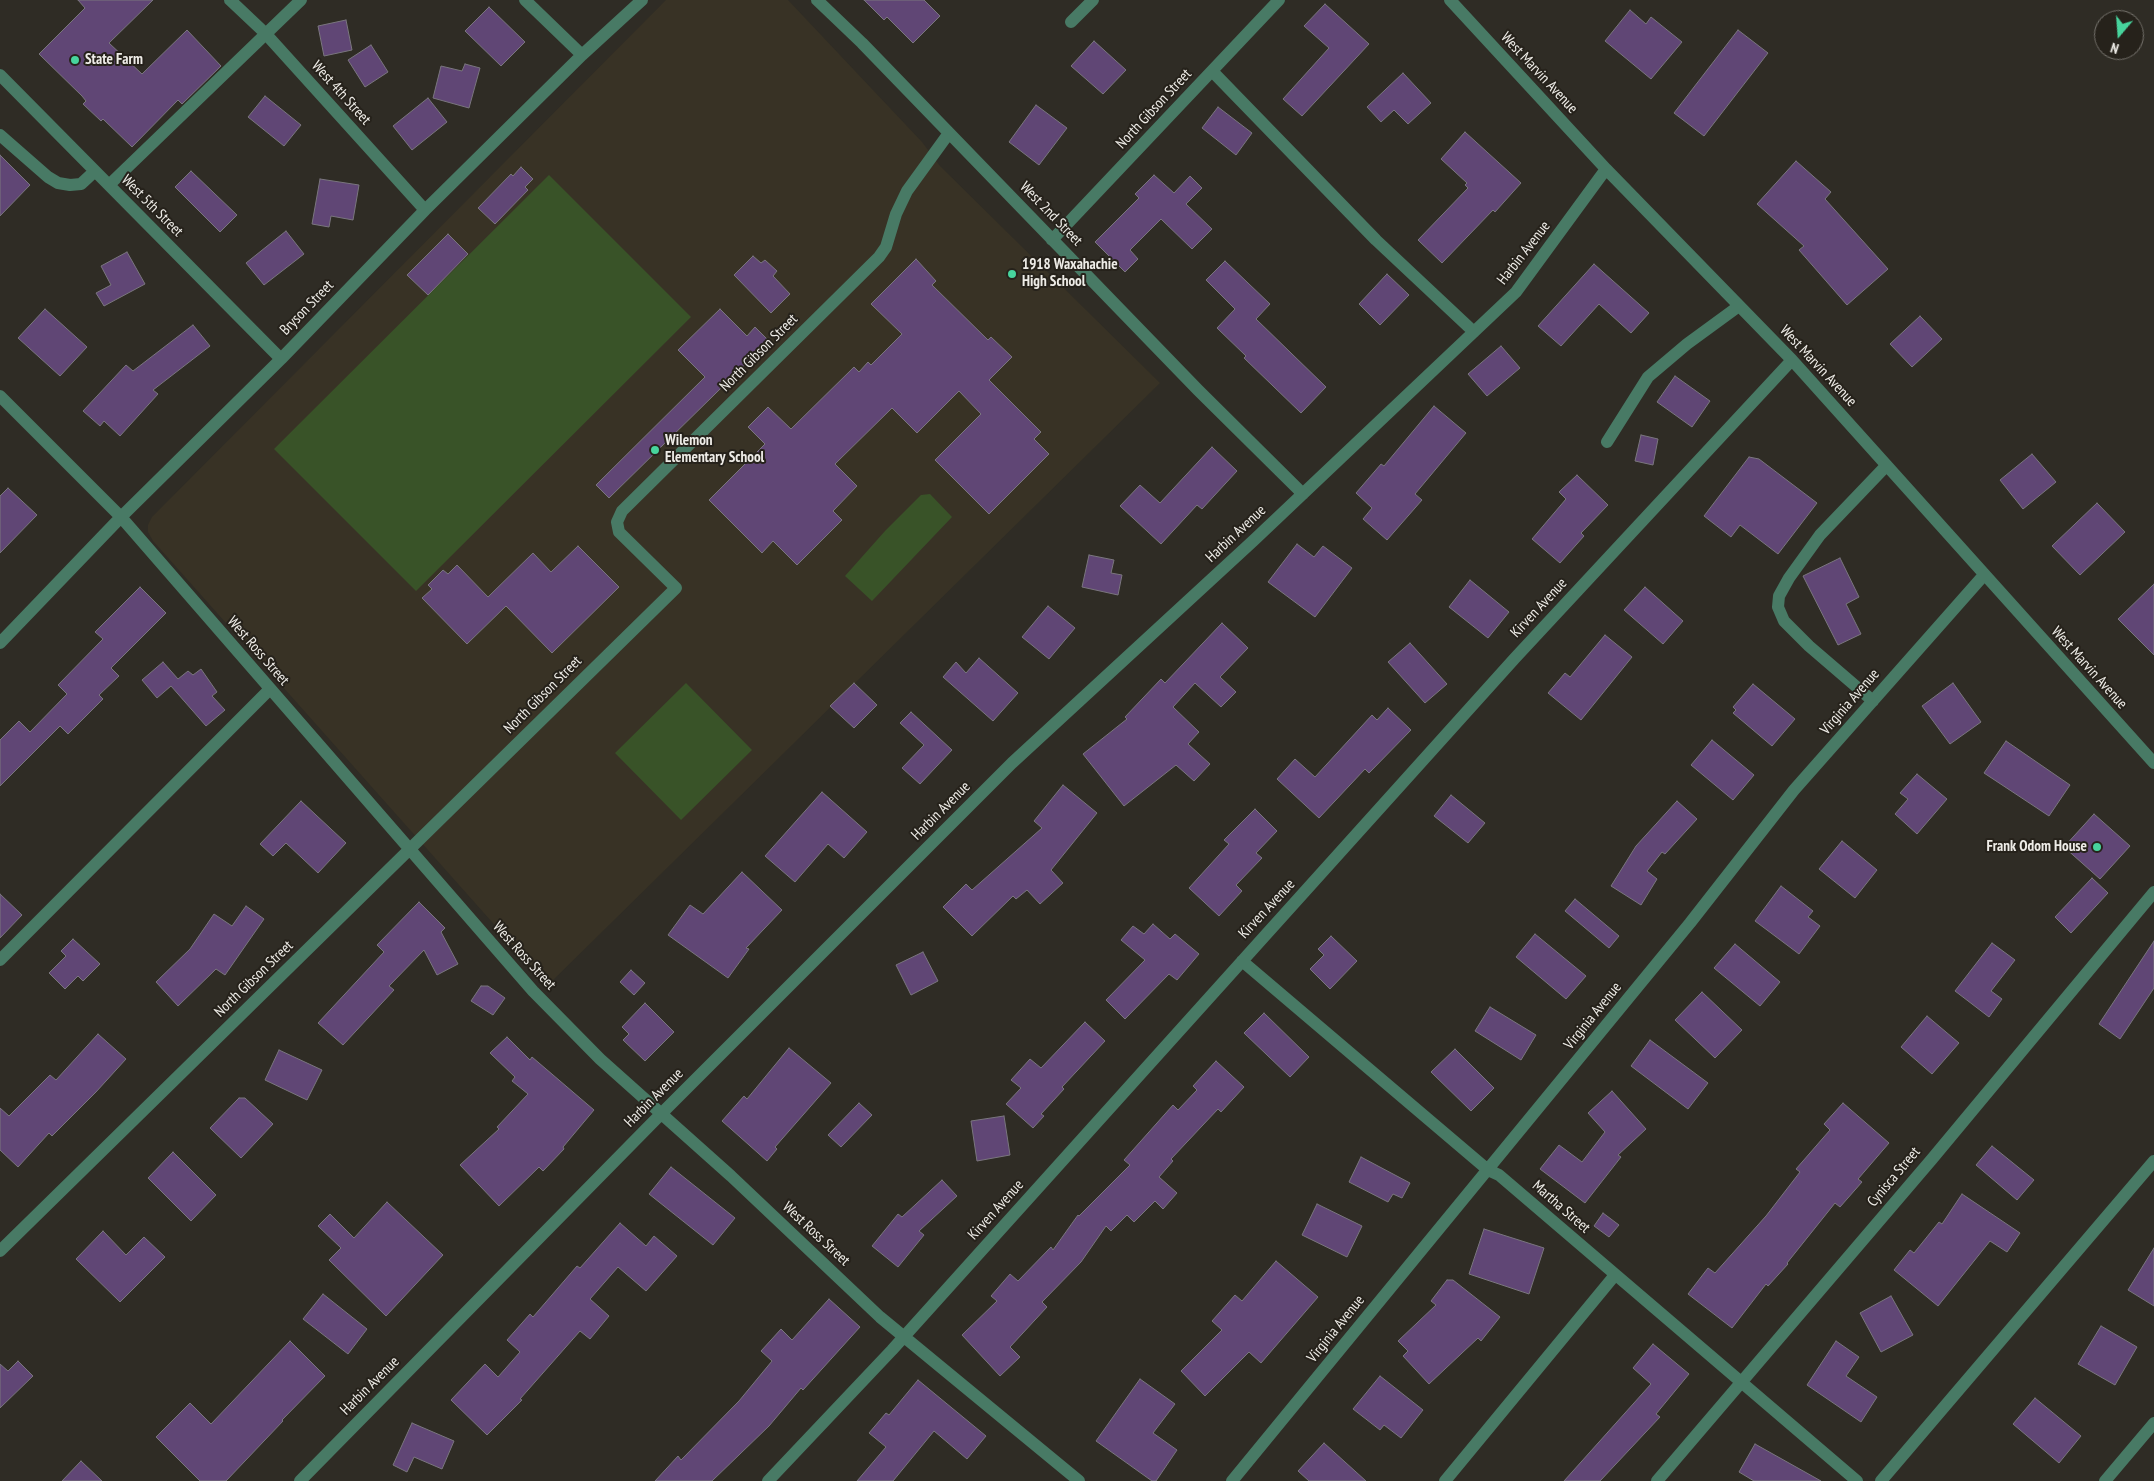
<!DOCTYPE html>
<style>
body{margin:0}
#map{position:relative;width:2154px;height:1481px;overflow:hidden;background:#2f2c25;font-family:"PT Sans Narrow",sans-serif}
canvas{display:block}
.north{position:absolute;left:2094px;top:10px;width:50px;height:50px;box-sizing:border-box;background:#26221b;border:1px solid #76736d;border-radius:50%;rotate:198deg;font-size:14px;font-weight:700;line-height:20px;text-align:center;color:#eeece7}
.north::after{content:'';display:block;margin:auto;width:18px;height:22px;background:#47d49d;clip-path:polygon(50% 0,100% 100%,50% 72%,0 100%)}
</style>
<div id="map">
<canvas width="2154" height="1481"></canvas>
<div class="north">N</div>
</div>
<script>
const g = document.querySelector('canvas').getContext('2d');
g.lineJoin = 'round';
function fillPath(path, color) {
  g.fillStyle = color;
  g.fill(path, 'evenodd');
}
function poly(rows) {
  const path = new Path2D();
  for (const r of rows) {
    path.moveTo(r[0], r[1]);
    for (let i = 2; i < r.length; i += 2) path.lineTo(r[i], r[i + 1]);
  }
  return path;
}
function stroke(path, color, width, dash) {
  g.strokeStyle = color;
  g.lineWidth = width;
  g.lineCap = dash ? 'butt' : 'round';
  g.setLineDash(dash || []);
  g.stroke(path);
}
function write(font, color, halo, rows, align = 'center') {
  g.font = font + ' "PT Sans Narrow",sans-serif';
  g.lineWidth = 4;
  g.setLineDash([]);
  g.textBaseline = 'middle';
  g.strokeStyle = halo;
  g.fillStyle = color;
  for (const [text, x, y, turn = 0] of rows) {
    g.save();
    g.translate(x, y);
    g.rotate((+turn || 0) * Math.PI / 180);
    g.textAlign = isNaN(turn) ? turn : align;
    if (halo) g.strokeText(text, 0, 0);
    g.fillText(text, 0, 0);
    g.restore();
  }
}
const built = poly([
 [666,0,788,0,922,142,940,166,1160,383,548,985,153,541,148,532,148,525,152,517]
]);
const green = poly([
 [549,175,691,317,416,591,274,449],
 [930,494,952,517,872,601,845,576,885,531,921,495],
 [686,683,752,750,681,820,615,753]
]);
const building = poly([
 [78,0,153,0,109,43,142,74,187,30,221,66,182,104,178,100,132,147,103,119,101,121,83,104,86,101,82,96,39,54,85,8,78,0],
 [864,0,924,0,940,16,913,43,887,17,884,20,864,0],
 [1325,4,1369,44,1302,116,1283,99,1329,48,1304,26,1325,4],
 [489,7,525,42,501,66,465,31,489,7],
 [1630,10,1646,24,1651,17,1682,42,1651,79,1605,41,1630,10],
 [346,20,352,50,324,56,318,26,346,20],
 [1738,30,1768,53,1704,136,1674,113,1738,30],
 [1094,41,1126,70,1103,94,1071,66,1094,41],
 [371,45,388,72,365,87,348,60,371,45],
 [465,64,480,68,469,108,433,98,441,66,462,71,465,64],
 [1403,73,1431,103,1408,124,1394,110,1381,122,1367,107,1403,73],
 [265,96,301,125,284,146,248,117,265,96],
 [428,98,447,122,412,150,393,126,428,98],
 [1036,105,1067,128,1039,165,1009,142,1036,105],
 [1218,107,1252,133,1236,155,1202,128,1218,107],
 [1465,132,1521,183,1495,212,1493,210,1442,263,1418,240,1468,188,1465,185,1467,183,1441,159,1465,132],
 [0,155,30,185,0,216,0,155],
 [1796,161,1831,192,1825,199,1888,269,1847,305,1799,250,1804,246,1757,204,1796,161],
 [521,167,533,179,525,187,528,190,495,224,478,208,511,174,513,176,521,167],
 [191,171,237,215,220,232,175,187,191,171],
 [1154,175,1174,193,1190,176,1202,188,1186,204,1212,229,1192,249,1161,219,1130,250,1138,259,1125,272,1095,242,1139,198,1135,194,1154,175],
 [320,179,359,185,353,220,331,216,329,227,312,224,320,179],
 [286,231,304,254,264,285,246,263,286,231],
 [448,234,468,254,428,295,407,275,448,234],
 [127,252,145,284,104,306,96,293,111,285,101,266,127,252],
 [753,256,761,263,765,260,777,271,773,276,790,294,771,313,734,275,753,256],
 [916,259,936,281,932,285,988,340,991,337,1012,357,989,380,1041,432,1034,439,1049,454,989,514,935,460,981,414,959,391,917,433,892,408,835,464,857,486,833,511,842,520,797,565,773,541,762,553,709,500,765,444,748,427,768,407,791,429,854,367,859,372,868,362,871,365,902,334,871,304,916,259],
 [1225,261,1270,304,1256,319,1326,387,1301,413,1244,358,1246,356,1217,328,1235,309,1206,280,1225,261],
 [1594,264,1649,313,1631,333,1599,304,1561,346,1538,326,1594,264],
 [1387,274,1409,295,1380,325,1359,304,1387,274],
 [45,309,87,347,60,376,18,338,45,309],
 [720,309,747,336,755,327,769,341,609,498,596,485,705,377,678,350,720,309],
 [1920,316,1942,339,1912,367,1890,344,1920,316],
 [193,325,210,346,153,390,158,394,120,436,104,421,100,426,83,411,126,365,133,371,193,325],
 [1501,346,1520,368,1487,396,1468,374,1501,346],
 [1675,376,1710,401,1692,427,1657,402,1675,376],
 [1434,406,1466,433,1415,494,1422,500,1387,540,1363,519,1372,508,1356,493,1381,464,1384,466,1434,406],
 [1641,435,1658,439,1653,465,1635,461,1641,435],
 [1212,447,1237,471,1202,509,1197,505,1161,544,1120,506,1140,485,1160,503,1212,447],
 [2032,454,2056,482,2023,509,2000,480,2032,454],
 [1749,457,1759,459,1817,503,1778,554,1740,525,1731,537,1704,516,1749,457],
 [1577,475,1608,505,1581,533,1584,536,1560,563,1532,539,1566,499,1559,492,1577,475],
 [8,488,37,515,0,553,0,496,8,488],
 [2097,503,2125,532,2080,575,2052,546,2097,503],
 [1297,544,1314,557,1323,546,1352,568,1315,617,1268,582,1297,544],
 [578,546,619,587,552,653,506,606,467,644,422,598,432,589,428,585,443,570,448,574,457,565,488,597,533,553,551,572,578,546],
 [1089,555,1114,560,1111,573,1122,575,1118,595,1082,587,1089,555],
 [1840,558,1859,597,1846,604,1861,634,1838,645,1803,576,1840,558],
 [1470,580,1509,612,1488,638,1449,607,1470,580],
 [2154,584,2154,655,2118,619,2154,584],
 [140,587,166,613,111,668,119,676,99,695,103,699,68,734,60,726,0,786,0,740,19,721,30,732,67,694,58,685,103,639,95,632,140,587],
 [1645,587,1683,621,1663,644,1624,610,1645,587],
 [1048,606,1075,628,1049,659,1022,637,1048,606],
 [1222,623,1248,648,1220,677,1236,692,1221,707,1195,683,1173,707,1199,732,1188,744,1210,764,1194,781,1176,765,1124,806,1083,754,1127,719,1125,717,1161,679,1165,683,1222,623],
 [1605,635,1632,657,1581,720,1548,693,1565,673,1570,677,1605,635],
 [1410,643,1447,684,1425,703,1388,662,1410,643],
 [979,658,1018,693,993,721,943,677,956,662,966,673,979,658],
 [163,662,178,679,188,671,193,675,201,669,217,692,212,696,225,710,206,726,171,686,157,698,142,680,163,662],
 [854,683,877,705,854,728,830,706,854,683],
 [1953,683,1981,722,1950,744,1922,706,1953,683],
 [1753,684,1795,719,1772,746,1733,713,1736,710,1733,707,1753,684],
 [1388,708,1411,730,1369,773,1365,769,1319,818,1277,779,1295,759,1315,777,1372,715,1377,720,1388,708],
 [911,712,952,750,920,784,902,768,924,745,900,723,911,712],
 [1712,740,1754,775,1733,800,1691,765,1712,740],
 [2006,741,2070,785,2049,816,1984,773,2006,741],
 [1917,774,1947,799,1917,834,1895,814,1908,799,1900,793,1917,774],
 [1063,785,1097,813,1051,870,1063,883,1040,904,1027,890,1016,899,1013,896,972,936,943,907,966,884,972,890,1042,828,1034,821,1063,785],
 [822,792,867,832,844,858,828,844,795,882,765,856,822,792],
 [1451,795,1485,823,1468,843,1434,816,1451,795],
 [301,801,346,843,318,873,286,843,273,856,260,844,301,801],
 [1677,801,1697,819,1665,854,1662,852,1647,871,1657,879,1641,905,1611,886,1636,846,1677,801],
 [1255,809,1277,831,1256,853,1262,858,1236,885,1242,891,1219,916,1189,888,1229,844,1224,840,1255,809],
 [2094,814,2130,846,2100,879,2064,847,2094,814],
 [1842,841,1877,870,1855,898,1819,869,1842,841],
 [742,872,782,910,746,948,749,949,728,978,668,935,690,905,703,914,742,872],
 [2092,878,2108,893,2071,933,2055,917,2092,878],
 [1781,886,1813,911,1808,917,1820,926,1799,954,1755,921,1781,886],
 [0,894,22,915,0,938,0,894],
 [1575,899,1619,936,1609,948,1565,911,1575,899],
 [419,902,445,928,441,932,458,964,437,975,424,950,389,986,394,990,343,1045,318,1023,384,952,377,945,419,902],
 [246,906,264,919,225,975,216,969,178,1006,156,982,190,949,214,914,232,926,246,906],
 [1153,924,1170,939,1175,934,1199,954,1177,980,1169,974,1125,1019,1106,1000,1145,960,1121,940,1133,926,1144,934,1153,924],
 [1535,934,1586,976,1566,999,1516,957,1535,934],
 [1331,936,1357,961,1330,989,1310,969,1324,955,1318,949,1331,936],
 [73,939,100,964,83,981,78,976,65,989,49,973,66,956,61,951,73,939],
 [2154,941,2154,988,2120,1039,2099,1024,2154,941],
 [1992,943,2015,960,1991,991,2002,999,1989,1017,1955,991,1992,943],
 [1735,944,1780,982,1760,1006,1714,968,1735,944],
 [923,952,938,981,911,995,896,965,923,952],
 [631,970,645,983,634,995,620,982,631,970],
 [481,986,488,986,505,998,493,1015,471,1001,481,986],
 [1702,992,1742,1030,1715,1058,1675,1020,1702,992],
 [645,1003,674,1032,645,1061,623,1040,629,1034,622,1027,645,1003],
 [1490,1007,1536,1035,1521,1060,1475,1031,1490,1007],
 [1264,1013,1309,1057,1290,1077,1244,1033,1264,1013],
 [1927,1016,1959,1043,1932,1074,1901,1047,1927,1016],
 [1085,1022,1105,1041,1062,1087,1064,1089,1041,1114,1044,1116,1033,1128,1006,1104,1021,1088,1011,1080,1030,1059,1041,1068,1085,1022],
 [98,1034,126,1059,96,1092,52,1136,49,1133,18,1167,0,1150,0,1108,9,1116,50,1075,56,1080,98,1034],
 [507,1037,530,1060,532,1057,594,1110,563,1147,564,1149,543,1171,539,1167,499,1206,460,1165,499,1129,497,1127,528,1094,512,1081,515,1077,490,1053,507,1037],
 [1650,1040,1708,1083,1688,1109,1631,1066,1650,1040],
 [789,1048,831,1083,775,1147,777,1149,767,1161,722,1121,744,1096,747,1099,789,1048],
 [1455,1049,1494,1088,1471,1111,1431,1072,1455,1049],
 [279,1050,322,1070,307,1100,265,1080,279,1050],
 [1216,1061,1244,1087,1221,1112,1218,1109,1171,1159,1173,1161,1159,1177,1177,1193,1163,1209,1155,1201,1134,1222,1127,1215,1111,1231,1106,1226,1081,1262,1042,1302,1047,1307,1010,1347,1020,1357,1000,1376,962,1335,997,1301,991,1296,1010,1274,1018,1281,1051,1247,1053,1250,1078,1215,1079,1216,1130,1165,1124,1160,1173,1105,1178,1110,1197,1090,1193,1086,1216,1061],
 [1612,1091,1646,1129,1618,1155,1621,1157,1585,1203,1540,1169,1559,1145,1582,1162,1605,1132,1588,1113,1612,1091],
 [239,1098,245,1098,273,1124,241,1158,210,1128,239,1098],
 [859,1103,872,1115,841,1147,828,1135,859,1103],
 [1843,1103,1889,1143,1858,1179,1862,1182,1840,1207,1835,1203,1787,1263,1788,1264,1768,1286,1766,1284,1732,1328,1688,1294,1708,1268,1715,1273,1766,1216,1800,1172,1796,1169,1830,1130,1824,1124,1843,1103],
 [1004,1116,1010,1155,977,1161,971,1121,1004,1116],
 [1992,1146,2034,1180,2017,1200,1976,1165,1992,1146],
 [173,1152,216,1195,191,1221,148,1178,173,1152],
 [1361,1157,1410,1183,1402,1198,1393,1194,1388,1202,1349,1182,1361,1157],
 [671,1167,735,1218,713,1245,649,1194,671,1167],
 [942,1180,957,1196,919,1231,924,1235,898,1267,872,1246,898,1214,902,1217,942,1180],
 [1962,1194,2020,1233,2007,1252,1990,1241,1938,1306,1894,1270,1910,1250,1914,1253,1939,1222,1942,1224,1962,1194],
 [387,1202,443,1255,386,1316,329,1260,341,1248,318,1226,330,1214,354,1238,387,1202],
 [1317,1204,1362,1226,1347,1257,1302,1235,1317,1204],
 [1603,1213,1619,1225,1609,1237,1594,1226,1603,1213],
 [620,1223,646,1246,654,1236,677,1256,646,1291,618,1267,590,1299,609,1316,590,1339,580,1331,520,1399,522,1400,487,1435,451,1400,485,1364,498,1377,520,1352,507,1340,530,1314,533,1317,577,1266,580,1268,620,1223],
 [1484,1229,1544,1248,1529,1294,1469,1274,1484,1229],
 [103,1231,126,1255,144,1237,165,1257,120,1302,76,1259,103,1231],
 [2154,1248,2154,1306,2128,1290,2154,1248],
 [1276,1261,1318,1297,1261,1363,1249,1352,1205,1396,1181,1371,1222,1330,1212,1321,1235,1295,1242,1301,1276,1261],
 [1447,1280,1453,1280,1500,1317,1481,1341,1478,1338,1429,1384,1403,1356,1408,1351,1398,1341,1436,1305,1431,1301,1447,1280],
 [323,1294,367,1329,348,1354,303,1319,323,1294],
 [1891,1296,1913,1335,1881,1352,1860,1313,1891,1296],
 [829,1299,860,1327,803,1390,801,1388,769,1426,712,1481,655,1481,678,1456,681,1460,739,1401,772,1361,761,1351,781,1329,792,1340,829,1299],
 [2101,1326,2137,1347,2115,1385,2078,1364,2101,1326],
 [290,1341,325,1376,282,1420,283,1421,226,1481,200,1481,156,1437,190,1403,211,1424,290,1341],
 [1836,1341,1859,1357,1846,1376,1877,1397,1861,1422,1807,1385,1836,1341],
 [1653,1344,1689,1374,1656,1414,1660,1417,1600,1481,1564,1481,1651,1384,1633,1368,1653,1344],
 [18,1361,33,1376,0,1408,0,1364,8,1371,18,1361],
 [1380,1376,1423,1410,1401,1438,1384,1425,1380,1430,1353,1409,1380,1376],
 [1140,1379,1175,1404,1153,1433,1177,1450,1156,1481,1152,1481,1096,1441,1140,1379],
 [918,1380,986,1436,967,1459,934,1431,893,1481,857,1481,886,1447,869,1433,886,1413,889,1415,918,1380],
 [2035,1398,2081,1436,2059,1463,2013,1424,2035,1398],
 [412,1423,454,1441,442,1469,414,1457,407,1472,393,1465,412,1423],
 [1324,1443,1366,1481,1309,1481,1298,1471,1324,1443],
 [1755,1444,1821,1481,1754,1481,1739,1472,1755,1444],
 [81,1461,102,1481,62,1481,81,1461]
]);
const minor = poly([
 [230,0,265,33,425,210],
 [525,0,582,55],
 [817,0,862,43,1198,390,1303,494],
 [1450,0,1606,169,1792,360,2154,763],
 [1071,22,1093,0],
 [1212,71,1376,240,1474,332],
 [0,75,281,359],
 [0,135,48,177,58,183,70,185,81,184,95,171],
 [109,185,301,0],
 [1052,240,1279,0],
 [0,396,121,517,533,991,600,1059,731,1176,880,1317,1079,1481],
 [1607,442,1648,377,1687,344,1739,306],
 [0,643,121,517,281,359,425,210,582,55,642,0],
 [1873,701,1809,646,1784,621,1778,607,1779,596,1789,578,1820,535,1886,466],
 [0,960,270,689],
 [1242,961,1488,1170,1499,1175,1857,1481],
 [0,1251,676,588,619,532,617,522,622,511,879,257,886,247,896,214,907,191,949,133],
 [300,1481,661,1114,1012,763,1253,541,1516,292,1606,169],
 [768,1481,892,1350,1515,658,1792,360],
 [1232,1481,1690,923,1794,790,1984,575],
 [1445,1481,1615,1275],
 [1657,1481,1932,1159,2154,892],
 [1881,1481,2154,1161],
 [2105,1481,2154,1423]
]);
const markers = [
 [75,60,5,"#47d49d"],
 [1012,274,5,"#47d49d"],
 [655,450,5,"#47d49d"],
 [2097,847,5,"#47d49d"]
];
const poiNames = [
 ["State Farm",85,60],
 ["1918 Waxahachie",1022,265],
 ["High School",1022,282],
 ["Wilemon",665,441],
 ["Elementary School",665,458],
 ["Frank Odom House",2087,847,"right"]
];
const streetNames = [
 ["West Marvin Avenue",1539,73,47],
 ["West 4th Street",341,93,48],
 ["North Gibson Street",1154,109,-47],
 ["West 5th Street",152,206,45],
 ["West 2nd Street",1051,214,46],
 ["Harbin Avenue",1524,253,-52],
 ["Bryson Street",307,308,-46],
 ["North Gibson Street",759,353,-45],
 ["West Marvin Avenue",1818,366,47],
 ["Harbin Avenue",1236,534,-43],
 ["Kirven Avenue",1539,608,-47],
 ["West Ross Street",258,651,49],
 ["West Marvin Avenue",2089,668,48],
 ["North Gibson Street",543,695,-45],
 ["Virginia Avenue",1850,702,-49],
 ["Harbin Avenue",941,811,-45],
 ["Kirven Avenue",1267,909,-47],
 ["West Ross Street",524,956,48],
 ["North Gibson Street",254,979,-44],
 ["Virginia Avenue",1593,1016,-51],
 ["Harbin Avenue",654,1098,-45],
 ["Cynisca Street",1894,1177,-50],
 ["Martha Street",1561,1207,41],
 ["Kirven Avenue",996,1210,-48],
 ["West Ross Street",816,1234,43],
 ["Virginia Avenue",1336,1329,-51],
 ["Harbin Avenue",370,1386,-45]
];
fillPath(built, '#383225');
fillPath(green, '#395328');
fillPath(building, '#604675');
stroke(building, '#7a767e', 1);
stroke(minor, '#487a65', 12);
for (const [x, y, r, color] of markers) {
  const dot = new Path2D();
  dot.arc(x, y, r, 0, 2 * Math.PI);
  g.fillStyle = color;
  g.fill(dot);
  stroke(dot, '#26221b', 2);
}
write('bold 15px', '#eeece7', '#26221b', poiNames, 'left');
write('15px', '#eeece7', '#26221b', streetNames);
</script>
